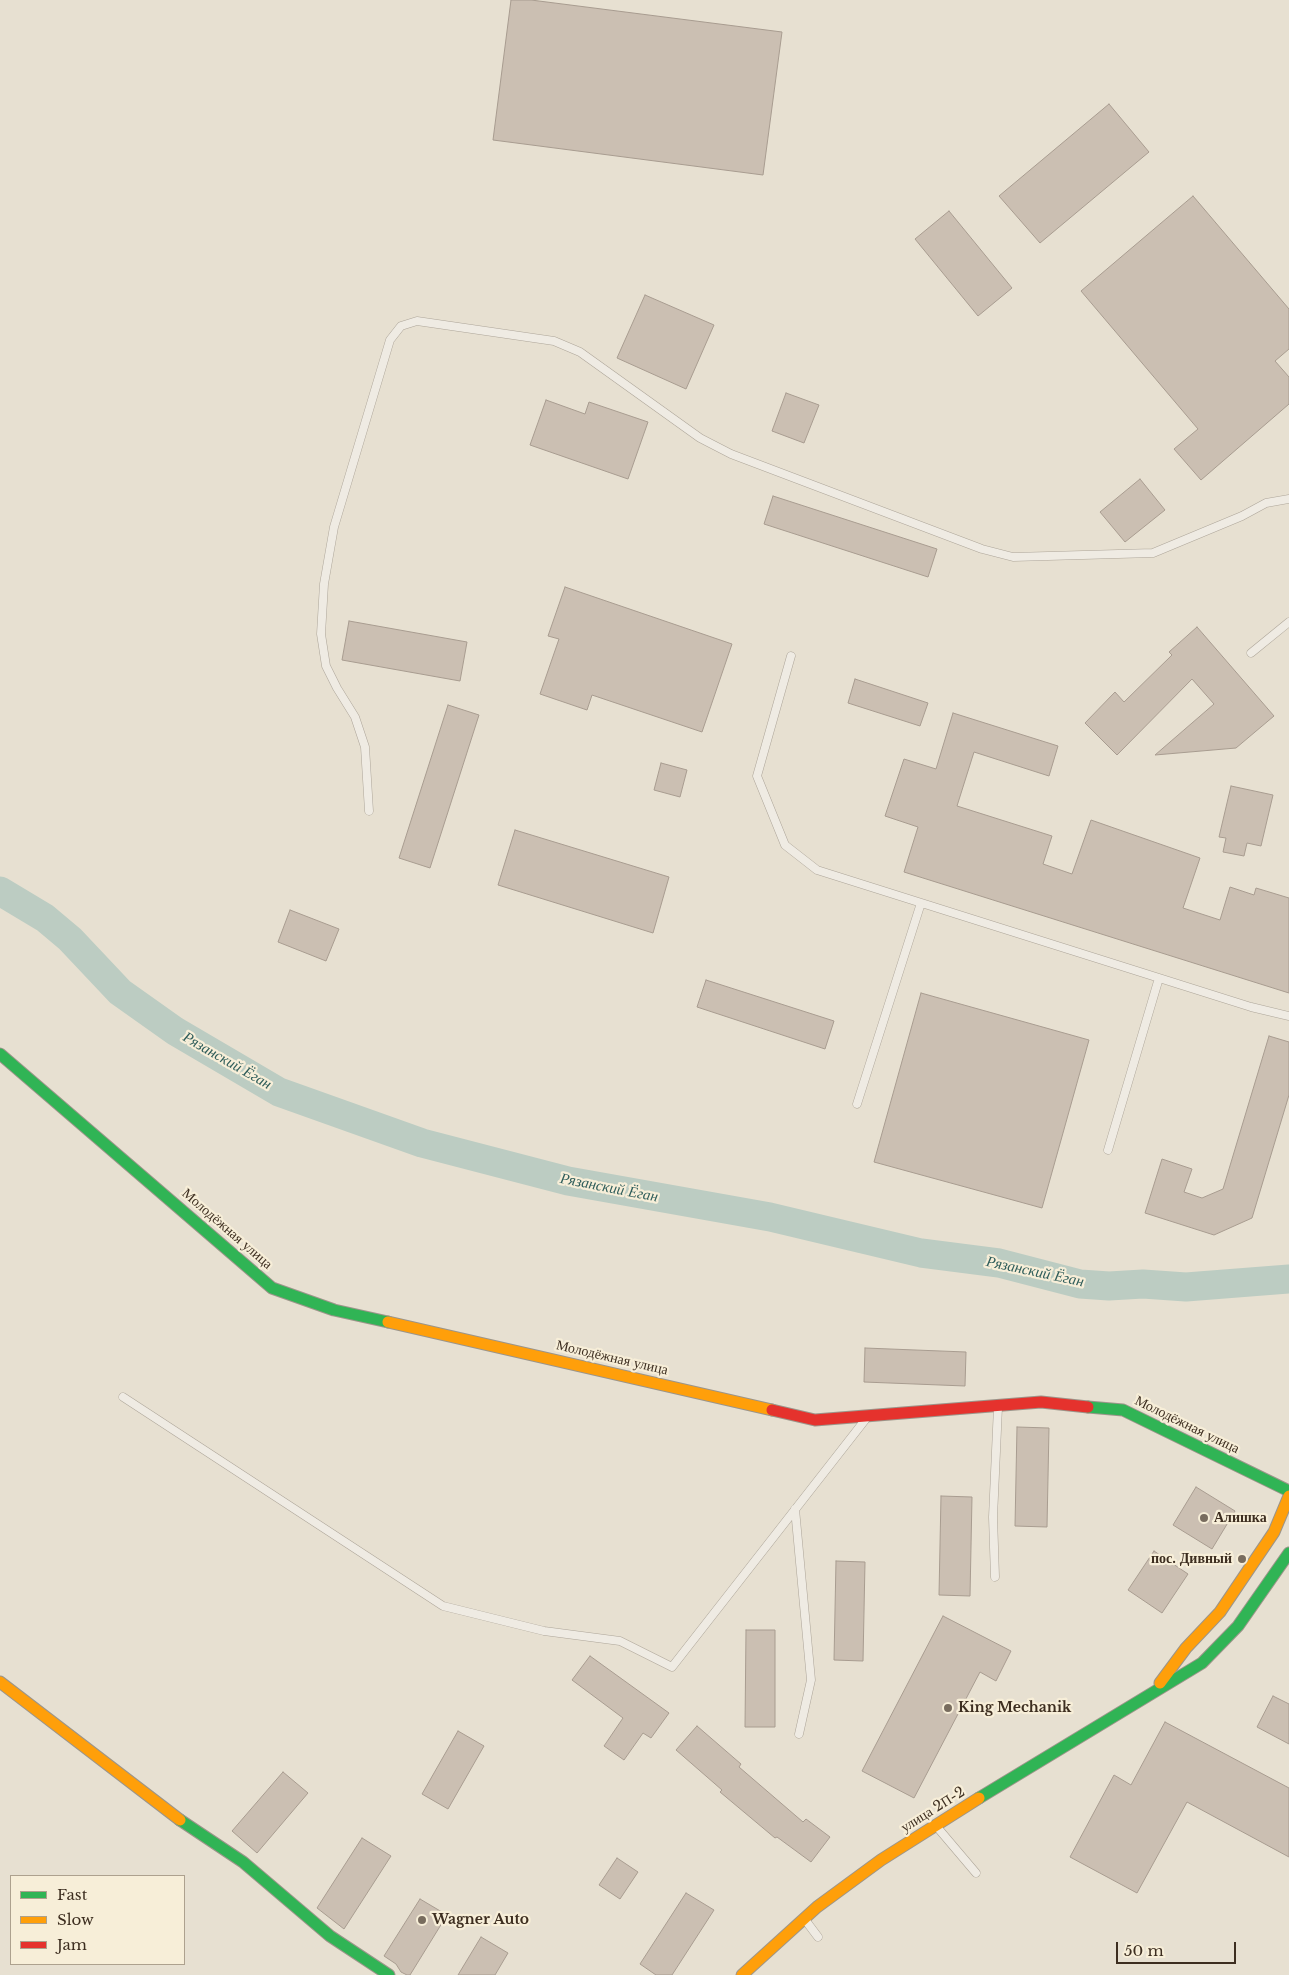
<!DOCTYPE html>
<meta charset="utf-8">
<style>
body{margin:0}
#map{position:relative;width:1289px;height:1975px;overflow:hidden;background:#e7e0d1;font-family:"Libre Baskerville",serif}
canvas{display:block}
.legend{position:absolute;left:10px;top:1875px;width:175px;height:90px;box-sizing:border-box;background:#f7eed8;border:1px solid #ada18e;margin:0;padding:6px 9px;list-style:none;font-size:15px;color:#3d2e20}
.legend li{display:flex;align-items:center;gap:10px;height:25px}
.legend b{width:25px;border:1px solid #ada18e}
.scale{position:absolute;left:1116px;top:1942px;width:120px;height:22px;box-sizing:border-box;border:2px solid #3d2e20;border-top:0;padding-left:6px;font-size:15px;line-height:18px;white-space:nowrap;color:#3d2e20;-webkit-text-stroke:4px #f7eed8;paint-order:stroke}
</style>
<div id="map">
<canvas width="1289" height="1975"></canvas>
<ul class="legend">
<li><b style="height:6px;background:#30b455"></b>Fast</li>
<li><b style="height:6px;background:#ff9f0a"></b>Slow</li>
<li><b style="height:6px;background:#e5322d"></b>Jam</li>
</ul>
<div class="scale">50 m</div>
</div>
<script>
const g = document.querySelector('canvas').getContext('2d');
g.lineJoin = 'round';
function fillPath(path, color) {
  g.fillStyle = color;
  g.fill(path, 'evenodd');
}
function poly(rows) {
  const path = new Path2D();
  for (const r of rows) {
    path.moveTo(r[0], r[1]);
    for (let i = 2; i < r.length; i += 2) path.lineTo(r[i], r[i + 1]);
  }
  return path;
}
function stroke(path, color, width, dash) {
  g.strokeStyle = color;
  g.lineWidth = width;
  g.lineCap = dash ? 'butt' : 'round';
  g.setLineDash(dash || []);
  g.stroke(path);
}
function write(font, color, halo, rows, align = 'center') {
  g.font = font + ' "Libre Baskerville",serif';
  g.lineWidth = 4.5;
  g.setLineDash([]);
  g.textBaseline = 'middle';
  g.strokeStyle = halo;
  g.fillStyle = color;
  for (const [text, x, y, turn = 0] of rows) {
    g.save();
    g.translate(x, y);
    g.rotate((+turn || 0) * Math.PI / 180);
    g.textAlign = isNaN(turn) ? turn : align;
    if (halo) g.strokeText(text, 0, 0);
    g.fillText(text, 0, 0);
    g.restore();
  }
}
const water = poly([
 [1289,1270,1289,1287,1261,1291,1263,1272]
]);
const river = poly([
 [0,891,45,918,70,939,120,992,175,1031,279,1092,422,1143,568,1181,770,1217,921,1253,999,1263,1080,1284,1109,1286,1143,1284,1186,1287,1289,1279]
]);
const building = poly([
 [511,0,531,0,782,32,763,175,493,140,511,0],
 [1109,104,1149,152,1040,243,999,196,1109,104],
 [1193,196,1289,309,1289,349,1275,361,1289,377,1289,404,1201,480,1174,449,1198,429,1081,291,1193,196],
 [949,211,1012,288,978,316,915,239,949,211],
 [645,295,714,325,686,389,617,358,645,295],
 [786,393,819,405,804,443,772,431,786,393],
 [546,400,585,414,589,402,648,422,628,479,530,445,546,400],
 [1140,479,1165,510,1125,542,1100,512,1140,479],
 [773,496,937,549,928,577,764,524,773,496],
 [565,587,732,644,702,732,592,695,587,710,540,694,559,639,548,636,565,587],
 [349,621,467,642,460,681,342,660,349,621],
 [1197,627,1274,716,1236,748,1155,755,1214,704,1192,679,1117,755,1085,723,1115,692,1124,702,1172,655,1169,652,1197,627],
 [855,679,928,703,920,726,848,703,855,679],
 [448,705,479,715,430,868,399,858,448,705],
 [953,713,1058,746,1049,776,974,752,957,806,1052,836,1043,864,1072,874,1091,820,1200,858,1183,908,1220,920,1230,887,1254,895,1256,888,1289,898,1289,993,904,872,918,827,885,816,904,759,936,769,953,713],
 [661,763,687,770,680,797,654,790,661,763],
 [1231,786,1273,795,1261,846,1247,843,1244,856,1223,852,1226,838,1219,837,1231,786],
 [515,830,669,877,653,933,498,885,515,830],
 [290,910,339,929,326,961,278,942,290,910],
 [706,980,834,1021,825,1049,697,1007,706,980],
 [921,993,1089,1040,1042,1208,874,1162,921,993],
 [1269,1036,1289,1042,1289,1095,1252,1218,1214,1235,1145,1213,1162,1159,1192,1169,1184,1192,1202,1198,1223,1189,1269,1036],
 [865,1348,966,1352,965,1386,864,1382,865,1348],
 [1017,1427,1049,1428,1047,1527,1015,1526,1017,1427],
 [1196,1487,1235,1511,1212,1549,1173,1525,1196,1487],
 [941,1496,972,1497,970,1596,939,1595,941,1496],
 [1154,1551,1188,1574,1162,1613,1128,1590,1154,1551],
 [836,1561,865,1562,863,1661,834,1660,836,1561],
 [943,1616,1011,1651,996,1681,980,1672,914,1798,862,1771,943,1616],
 [746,1630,775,1630,775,1727,745,1727,746,1630],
 [590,1656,669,1713,651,1738,643,1733,624,1760,604,1746,623,1718,572,1680,590,1656],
 [1273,1696,1289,1704,1289,1744,1257,1727,1273,1696],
 [1165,1722,1289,1788,1289,1857,1187,1802,1137,1893,1070,1857,1114,1775,1131,1785,1165,1722],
 [697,1726,741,1764,739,1767,803,1822,806,1819,830,1837,811,1862,777,1837,775,1838,720,1792,722,1790,676,1750,697,1726],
 [458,1731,484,1746,448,1809,422,1794,458,1731],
 [283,1772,308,1793,257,1853,232,1831,283,1772],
 [362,1838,391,1856,344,1929,317,1908,362,1838],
 [617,1858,638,1872,620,1899,599,1885,617,1858],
 [686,1893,714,1910,672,1975,656,1975,640,1964,686,1893],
 [420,1899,447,1915,410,1975,407,1975,401,1972,396,1964,384,1956,420,1899],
 [481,1937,508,1953,495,1975,458,1975,481,1937]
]);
const lane = poly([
 [1251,653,1289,622],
 [791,656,757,776,785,845,817,870,1251,1007,1289,1016],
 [369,811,365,747,355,717,337,688,326,666,321,634,324,584,334,527,390,340,401,326,417,321,554,341,580,352,700,438,731,454,982,549,1013,557,1153,553,1242,516,1266,503,1289,499],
 [857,1104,921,903],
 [1108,1150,1159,978],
 [123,1397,443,1606,544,1631,620,1641,672,1667,865,1420],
 [795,1509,811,1680,799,1734],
 [995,1577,993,1517,998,1407],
 [937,1827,976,1873],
 [806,1921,818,1937]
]);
const fast = poly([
 [0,1054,272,1288,334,1310,388,1322],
 [1088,1407,1123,1410,1289,1491],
 [979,1798,1202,1663,1238,1626,1289,1553],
 [180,1820,243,1862,330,1936,389,1975]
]);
const slow = poly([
 [388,1322,772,1410],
 [0,1682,180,1820],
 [1160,1683,1186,1648,1220,1612,1274,1532,1289,1496],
 [742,1975,817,1907,881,1860,979,1798]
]);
const jam = poly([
 [772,1410,815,1420,1041,1402,1088,1407]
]);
const markers = [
 [1204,1518,5,"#786c5e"],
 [1242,1559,5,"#786c5e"],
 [948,1708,5,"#786c5e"],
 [422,1920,5,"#786c5e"]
];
const streetNames = [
 ["Молодёжная улица",227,1229,41],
 ["Молодёжная улица",612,1358,13],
 ["Молодёжная улица",1187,1425,26],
 ["улица 2П-2",933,1810,-32]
];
const poiNames = [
 ["Алишка",1214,1518],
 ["пос. Дивный",1232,1559,"right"],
 ["King Mechanik",958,1708],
 ["Wagner Auto",432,1920]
];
const waterNames = [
 ["Рязанский Ёган",227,1061,30],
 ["Рязанский Ёган",609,1188,11],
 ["Рязанский Ёган",1035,1272,12]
];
fillPath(water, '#bcccc2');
stroke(river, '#bcccc2', 29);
fillPath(building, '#cbbfb2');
stroke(building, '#a89c90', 1);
stroke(lane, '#ada599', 9);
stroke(fast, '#9c958a', 13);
stroke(slow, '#9c958a', 13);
stroke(jam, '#9c958a', 13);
stroke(lane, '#efebe3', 8);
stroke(fast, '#30b455', 11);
stroke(slow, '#ff9f0a', 11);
stroke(jam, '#e5322d', 11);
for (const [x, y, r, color] of markers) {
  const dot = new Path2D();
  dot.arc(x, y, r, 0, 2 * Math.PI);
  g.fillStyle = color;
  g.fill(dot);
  stroke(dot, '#f7eed8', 2);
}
write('14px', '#3d2e20', '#f7eed8', streetNames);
write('bold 14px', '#3d2e20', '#f7eed8', poiNames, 'left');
write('italic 15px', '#2f5d5a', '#f7eed8', waterNames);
</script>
